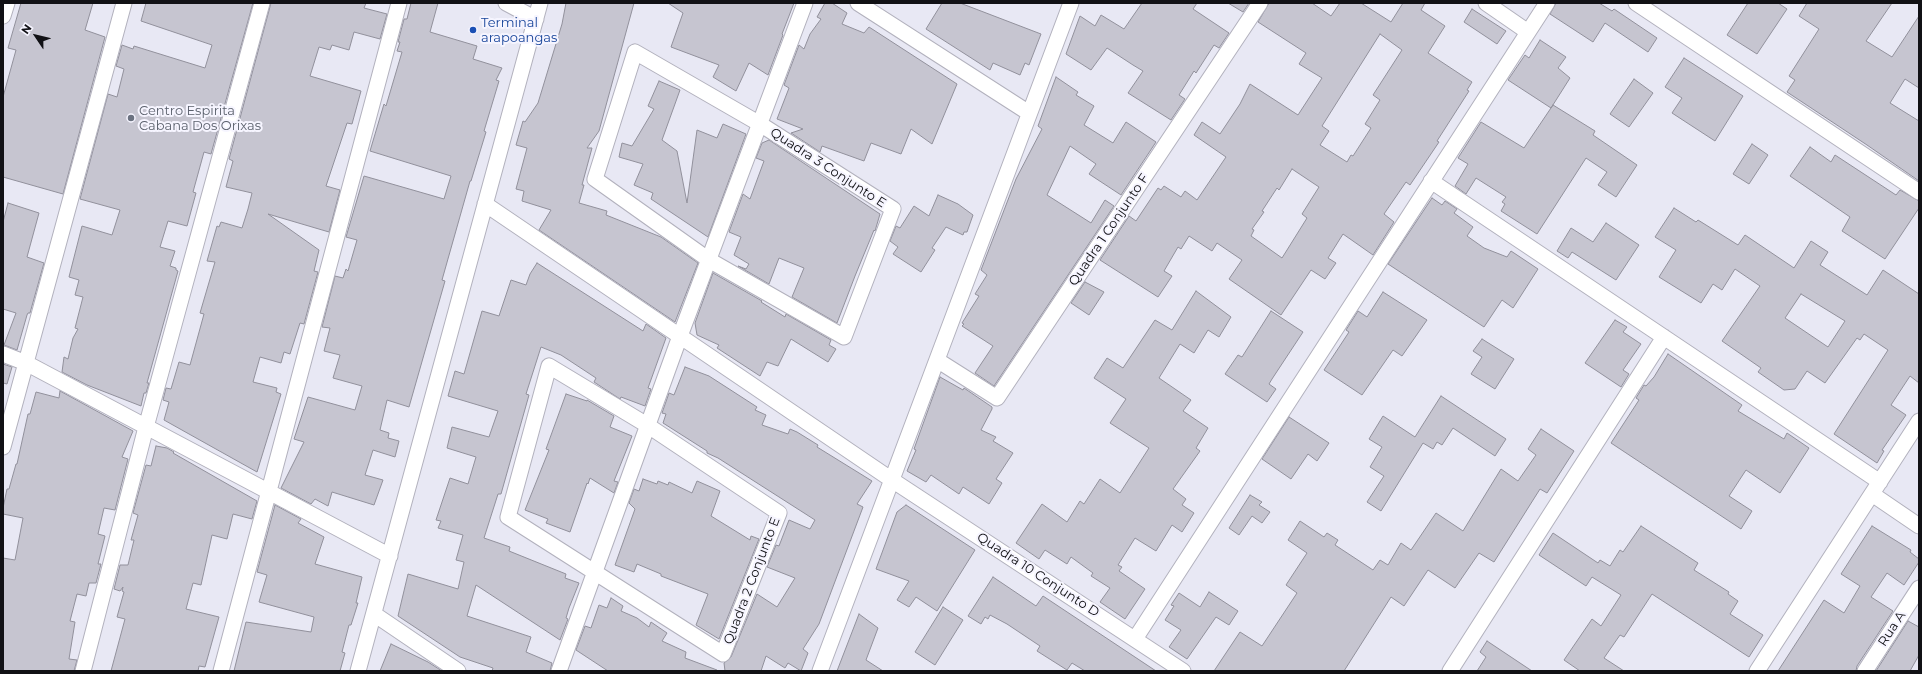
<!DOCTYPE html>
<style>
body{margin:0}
#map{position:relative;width:1922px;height:674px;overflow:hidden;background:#e8e8f4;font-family:Montserrat,sans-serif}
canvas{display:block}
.frame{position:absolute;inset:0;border:4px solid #111115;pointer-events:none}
.north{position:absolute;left:16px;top:16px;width:40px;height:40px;-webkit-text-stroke:3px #f6f5ff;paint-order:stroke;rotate:305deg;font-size:11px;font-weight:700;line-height:16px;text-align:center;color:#111115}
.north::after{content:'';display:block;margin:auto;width:14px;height:18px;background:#111115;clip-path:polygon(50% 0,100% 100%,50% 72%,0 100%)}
</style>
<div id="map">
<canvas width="1922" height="674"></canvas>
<div class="frame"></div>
<div class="north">N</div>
</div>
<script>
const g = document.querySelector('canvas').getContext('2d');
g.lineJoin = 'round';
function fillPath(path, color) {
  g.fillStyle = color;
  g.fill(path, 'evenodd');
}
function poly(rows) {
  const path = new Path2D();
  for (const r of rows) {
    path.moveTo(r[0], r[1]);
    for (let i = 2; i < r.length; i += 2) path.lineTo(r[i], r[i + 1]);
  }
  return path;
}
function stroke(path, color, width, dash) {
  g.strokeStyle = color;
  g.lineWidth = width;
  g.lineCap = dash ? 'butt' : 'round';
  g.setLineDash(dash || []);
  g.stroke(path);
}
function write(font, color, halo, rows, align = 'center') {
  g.font = font + ' Montserrat,sans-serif';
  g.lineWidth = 4;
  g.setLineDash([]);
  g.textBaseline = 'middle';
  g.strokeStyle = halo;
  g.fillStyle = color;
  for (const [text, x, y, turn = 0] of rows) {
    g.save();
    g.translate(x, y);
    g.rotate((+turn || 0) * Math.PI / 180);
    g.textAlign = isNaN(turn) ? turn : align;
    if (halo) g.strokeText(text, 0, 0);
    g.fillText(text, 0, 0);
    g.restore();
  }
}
const building = poly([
 [21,3,93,3,85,30,105,37,63,194,3,177,3,97,16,50,8,48,21,3],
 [146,3,253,3,211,154,204,152,193,192,196,193,187,226,168,221,160,247,175,251,170,266,176,268,176,270,178,271,147,383,149,383,146,393,144,393,141,406,87,385,62,372,64,357,68,359,73,338,78,329,75,328,83,297,75,295,79,280,69,277,82,226,112,235,120,210,80,199,108,94,117,97,124,69,116,66,122,45,133,49,134,46,205,68,212,45,141,21,146,3],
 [271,3,366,3,364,8,387,14,380,39,354,32,349,50,332,45,330,50,319,47,310,76,361,91,352,124,347,123,326,186,340,190,329,232,268,214,319,250,314,271,318,272,304,324,300,323,290,354,284,352,281,363,260,357,253,382,277,388,276,392,281,394,257,472,164,420,169,402,163,400,166,388,171,389,179,362,190,365,204,314,200,313,215,262,207,261,217,226,219,227,221,222,242,228,248,209,252,193,226,187,233,161,229,159,271,3],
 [411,3,438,3,430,32,477,46,473,59,502,68,496,80,499,81,484,131,486,132,471,181,470,181,442,280,445,281,409,407,387,400,380,430,389,433,388,438,399,441,395,457,373,450,365,475,383,480,374,505,332,492,328,506,315,499,311,504,281,488,304,442,294,439,308,397,355,410,362,386,333,378,340,355,324,351,330,328,322,327,335,276,343,278,346,269,348,271,357,240,346,237,364,176,444,199,451,176,370,151,384,104,386,106,402,52,397,51,400,42,398,42,404,19,407,19,411,3],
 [566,3,634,3,599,131,587,148,592,148,582,185,584,185,579,203,607,211,606,215,661,237,698,263,675,322,539,230,551,210,522,201,524,191,516,189,527,148,516,145,523,121,525,122,538,103,562,24,566,3],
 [668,3,794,3,782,34,783,35,768,75,749,63,736,91,713,77,719,65,671,47,683,13,668,3],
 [825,3,832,3,847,13,842,24,864,33,869,27,957,84,932,144,911,129,901,154,871,143,864,161,822,146,820,152,791,133,803,129,777,119,789,88,784,85,799,45,804,49,810,34,821,19,817,17,825,3],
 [942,3,960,3,1041,34,1029,65,1025,63,1020,75,993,63,990,70,926,29,942,3],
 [1142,3,1197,3,1193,9,1229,33,1219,48,1214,45,1196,73,1194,71,1179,95,1185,99,1171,120,1128,93,1143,71,1133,65,1107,48,1091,70,1066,54,1080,16,1095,26,1101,15,1124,29,1142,3],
 [1228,3,1249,3,1243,12,1228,3],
 [1269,3,1312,3,1331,16,1340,3,1361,3,1391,22,1403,3,1425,3,1421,10,1445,26,1428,53,1472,82,1467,90,1469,91,1437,141,1439,142,1410,185,1406,182,1384,214,1394,222,1373,255,1343,234,1328,258,1336,263,1325,279,1311,270,1281,315,1229,279,1242,260,1217,243,1212,251,1189,236,1181,249,1178,247,1164,271,1172,276,1158,297,1100,260,1129,216,1136,221,1158,188,1161,190,1164,186,1181,197,1185,191,1197,200,1226,157,1194,135,1202,122,1220,134,1240,104,1250,84,1298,115,1322,78,1299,64,1306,53,1258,22,1269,3],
 [1380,34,1402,50,1373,95,1380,100,1365,124,1371,128,1353,156,1351,155,1347,162,1320,145,1329,131,1322,126,1380,34],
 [1292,169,1319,187,1302,214,1307,218,1282,258,1251,236,1254,230,1252,229,1264,212,1262,211,1277,188,1279,190,1292,169],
 [1556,3,1599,3,1612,11,1614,9,1657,38,1648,52,1605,23,1593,42,1550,14,1556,3],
 [1748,3,1778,3,1787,9,1757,54,1727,35,1748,3],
 [1807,3,1892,3,1866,41,1892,57,1919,16,1919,88,1905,79,1890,103,1919,121,1919,181,1867,145,1787,92,1795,80,1789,76,1819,29,1799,16,1807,3],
 [1472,9,1506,31,1497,44,1464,22,1472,9],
 [1540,40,1566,57,1558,68,1570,78,1551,108,1508,80,1525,55,1529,58,1540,40],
 [1684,58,1743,96,1715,141,1672,113,1682,98,1665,87,1684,58],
 [1056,77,1078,92,1076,95,1094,106,1084,125,1113,143,1126,122,1156,142,1121,195,1089,174,1096,164,1070,146,1047,195,1091,223,1105,200,1114,206,994,386,975,373,993,346,962,326,964,324,962,323,979,296,975,294,987,275,981,270,1016,179,1042,129,1038,126,1056,77],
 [1634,79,1653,93,1629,127,1610,114,1634,79],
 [659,81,680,90,662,140,677,151,687,203,697,130,717,138,723,124,746,134,708,237,651,199,653,193,634,185,643,164,619,157,622,143,632,146,654,109,648,106,659,81],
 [1553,105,1595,131,1593,135,1637,165,1616,197,1598,185,1607,172,1586,158,1537,234,1501,211,1505,204,1502,202,1506,197,1476,178,1466,194,1455,186,1468,164,1458,158,1481,122,1524,148,1553,105],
 [769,140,880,214,875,231,874,230,855,276,837,323,792,297,804,268,779,258,769,284,738,266,746,269,749,264,734,255,741,237,729,232,743,194,750,199,764,161,756,158,762,143,769,140],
 [1752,144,1768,155,1749,184,1733,174,1752,144],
 [1810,147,1831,162,1835,155,1896,195,1900,190,1919,201,1919,208,1885,259,1842,231,1850,217,1790,176,1810,147],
 [938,195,958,204,973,215,967,232,964,232,963,235,946,227,932,248,935,250,921,272,893,254,898,247,890,241,896,226,900,228,914,206,929,216,938,195],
 [1432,198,1442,205,1445,201,1457,209,1454,213,1473,227,1467,236,1484,248,1507,257,1511,251,1538,269,1513,308,1502,300,1484,327,1388,264,1432,198],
 [8,203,39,213,27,257,44,263,30,313,28,313,27,315,17,350,4,345,16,313,3,309,3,222,8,203],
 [1674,208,1696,222,1698,220,1738,245,1745,235,1794,268,1811,241,1828,252,1820,265,1867,295,1883,270,1919,294,1919,383,1910,376,1891,405,1906,415,1882,450,1884,451,1877,463,1834,434,1888,350,1864,334,1860,340,1857,338,1825,383,1807,371,1795,389,1784,390,1758,372,1761,368,1722,341,1760,286,1735,269,1722,290,1713,284,1701,303,1659,277,1676,250,1655,237,1674,208],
 [1801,294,1845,321,1828,347,1785,318,1801,294],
 [1606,223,1639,245,1616,280,1572,252,1568,258,1557,251,1571,228,1593,242,1606,223],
 [537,263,643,331,646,324,666,338,648,388,651,389,645,406,621,397,620,399,594,382,596,378,561,355,541,347,526,394,529,395,501,494,498,494,484,538,510,547,509,551,566,574,565,578,579,583,569,608,566,618,568,619,560,640,476,585,467,616,531,637,526,652,552,663,550,671,492,671,493,668,460,657,398,616,408,574,458,589,464,562,456,560,463,535,438,528,441,521,436,520,450,478,468,484,476,457,447,448,452,427,489,437,498,411,448,396,455,371,464,374,482,311,499,316,511,280,526,285,530,274,537,263],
 [713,273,762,301,761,302,785,317,786,314,831,340,829,345,836,349,828,362,791,339,778,366,767,362,760,376,717,348,719,345,697,335,695,323,713,273],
 [1085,282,1104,292,1089,315,1071,303,1085,282],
 [1196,291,1231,317,1219,337,1208,330,1194,353,1180,344,1159,378,1191,400,1183,411,1208,428,1196,448,1200,451,1173,489,1186,499,1182,505,1194,513,1182,532,1172,525,1156,551,1135,538,1118,565,1122,567,1119,571,1145,589,1125,619,1100,602,1110,588,1091,576,1093,573,1071,557,1067,564,1045,550,1039,559,1016,543,1042,504,1067,522,1080,501,1084,504,1100,479,1120,493,1149,448,1110,423,1126,399,1094,378,1107,358,1123,368,1155,320,1172,330,1196,291],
 [1383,292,1427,320,1402,356,1393,350,1362,395,1324,370,1349,332,1346,330,1358,311,1367,317,1383,292],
 [1271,311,1303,332,1272,379,1269,384,1276,389,1267,402,1225,374,1238,355,1242,357,1271,311],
 [1615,320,1627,327,1623,332,1641,344,1623,370,1629,374,1621,387,1585,363,1615,320],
 [1482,339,1514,359,1495,389,1471,374,1482,357,1473,351,1482,339],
 [1668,354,1742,405,1738,411,1784,439,1787,433,1809,448,1780,493,1746,470,1729,496,1752,511,1741,529,1611,443,1639,400,1636,398,1644,385,1646,386,1654,377,1668,354],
 [3,364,12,367,7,384,3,383,3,364],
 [685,367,709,376,757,407,755,410,766,415,762,425,788,434,790,429,797,432,818,445,817,447,872,481,857,504,863,507,819,624,803,649,808,653,801,671,788,663,785,668,766,656,761,671,725,671,724,663,731,657,757,594,777,607,795,578,767,567,776,545,779,546,789,520,810,529,815,520,718,458,707,453,707,451,663,423,666,414,662,413,669,393,674,395,685,367],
 [940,377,963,390,964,388,992,407,992,409,981,430,996,437,993,441,1013,453,996,479,1002,483,989,504,963,487,959,494,931,475,926,482,907,471,916,450,914,449,940,377],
 [60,391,133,431,122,457,128,459,115,510,104,508,98,534,105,536,98,564,101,564,96,583,89,583,86,596,77,594,70,621,75,622,69,659,77,660,74,671,3,671,3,558,15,560,23,518,3,514,3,508,7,489,9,489,16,464,17,464,28,414,30,414,36,392,59,398,60,391],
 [566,394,587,401,587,400,614,416,610,427,632,436,614,481,618,482,614,493,590,478,588,484,587,483,570,532,546,523,548,519,525,510,549,450,546,449,566,394],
 [1441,396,1506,439,1495,456,1453,428,1442,445,1437,442,1433,449,1423,443,1381,511,1367,502,1384,476,1370,467,1382,447,1369,439,1383,416,1415,437,1441,396],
 [1289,417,1329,443,1317,461,1308,454,1291,479,1262,459,1289,417],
 [1541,429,1574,451,1547,493,1540,489,1494,562,1479,553,1455,588,1428,570,1404,606,1391,597,1344,671,1214,671,1240,632,1262,646,1297,593,1286,585,1307,553,1288,540,1300,521,1324,537,1327,533,1338,540,1335,545,1373,570,1380,560,1388,565,1401,543,1411,550,1436,513,1463,531,1501,469,1518,481,1536,455,1528,449,1541,429],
 [156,446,167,448,174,452,173,453,257,501,252,519,233,514,227,539,212,535,201,585,193,583,186,609,219,617,205,667,199,666,198,671,111,671,125,619,117,617,124,592,122,591,123,587,120,591,114,589,120,565,128,565,134,540,131,540,138,515,133,513,146,465,151,466,156,446],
 [643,479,657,484,658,481,668,485,669,482,692,493,697,481,720,491,711,516,750,540,751,536,759,539,719,639,696,625,708,594,661,576,661,574,637,564,634,572,615,565,635,509,629,503,634,489,639,491,643,479],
 [1250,495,1262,502,1259,505,1270,512,1262,523,1252,516,1239,535,1229,528,1250,495],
 [275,505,301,519,298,523,324,537,315,564,362,577,356,603,358,603,351,625,349,625,342,652,345,653,340,671,234,671,246,622,311,632,314,617,259,602,267,575,257,572,275,505],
 [906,505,975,550,937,611,916,597,909,607,897,600,909,581,876,569,897,512,906,505],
 [1641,526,1698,563,1694,570,1729,592,1728,594,1738,601,1730,614,1763,635,1749,657,1652,594,1624,637,1620,635,1604,658,1624,671,1580,671,1564,660,1592,619,1601,626,1621,595,1592,577,1586,586,1539,555,1553,533,1598,563,1600,560,1610,566,1620,550,1623,552,1641,526],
 [1872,526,1911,550,1910,552,1919,559,1919,562,1904,585,1887,573,1871,597,1893,611,1857,666,1856,671,1778,671,1824,600,1844,613,1860,586,1841,574,1872,526],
 [993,577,1036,606,1043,596,1156,671,1085,671,1072,663,1067,670,1037,651,1040,646,1007,624,990,615,988,619,985,617,981,624,968,616,993,577],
 [1209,592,1238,611,1229,625,1216,617,1187,659,1169,647,1181,630,1165,620,1174,606,1171,605,1179,593,1200,607,1209,592],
 [611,598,623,606,621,611,637,618,649,627,651,622,667,633,662,641,686,652,685,658,717,670,717,671,608,671,576,650,585,626,591,628,599,605,607,608,611,598],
 [943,607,963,620,935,665,915,652,943,607],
 [859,614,878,628,866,660,883,671,837,671,859,614],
 [1908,621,1919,627,1919,655,1910,671,1876,671,1908,621],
 [1487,641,1532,671,1477,671,1486,657,1480,652,1487,641],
 [391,644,428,662,442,671,380,671,391,644]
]);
const street = poly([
 [506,3,536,19],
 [858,3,1029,113],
 [1486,3,1528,32],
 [1636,3,1919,192],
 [3,16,7,3],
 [635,52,760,124,893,209,844,337,709,260,595,179,635,52],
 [1431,181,1880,482],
 [485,204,892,480,1183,671],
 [3,354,26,363,390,556],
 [937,360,997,398,1260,3],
 [549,366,647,425,779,513,723,654,508,517,549,366],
 [3,447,124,3],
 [1872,494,1919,526],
 [374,614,458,671],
 [1135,639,1547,3],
 [83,671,146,427,262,3],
 [221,671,399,3],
 [358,671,540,3],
 [559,671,680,336,805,3],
 [820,671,1071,3],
 [1450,671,1664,337],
 [1757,671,1919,421],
 [1865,671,1919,588]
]);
const markers = [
 [473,30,4,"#1a4fb4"],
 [131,118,4,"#6b7280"]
];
const transitNames = [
 ["Terminal",481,23],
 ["arapoangas",481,38]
];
const worshipNames = [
 ["Centro Espirita",139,111],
 ["Cabana Dos Orixas",139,126]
];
const streetNames = [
 ["Quadra 3 Conjunto E",828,168,33],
 ["Quadra 1 Conjunto F",1109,230,-56],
 ["Quadra 10 Conjunto D",1038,575,33],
 ["Quadra 2 Conjunto E",752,581,-69],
 ["Rua A",1892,629,-57]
];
fillPath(building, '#c6c5d0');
stroke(building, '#91909b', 1);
stroke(street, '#b2b1bd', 17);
stroke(street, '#fff', 15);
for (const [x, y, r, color] of markers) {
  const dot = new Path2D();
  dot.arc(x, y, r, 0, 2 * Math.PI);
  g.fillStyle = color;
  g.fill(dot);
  stroke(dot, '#f6f5ff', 1.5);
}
write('13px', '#164399', '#f6f5ff', transitNames, 'left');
write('13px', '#5b616d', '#f6f5ff', worshipNames, 'left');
write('13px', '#111115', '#f6f5ff', streetNames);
</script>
